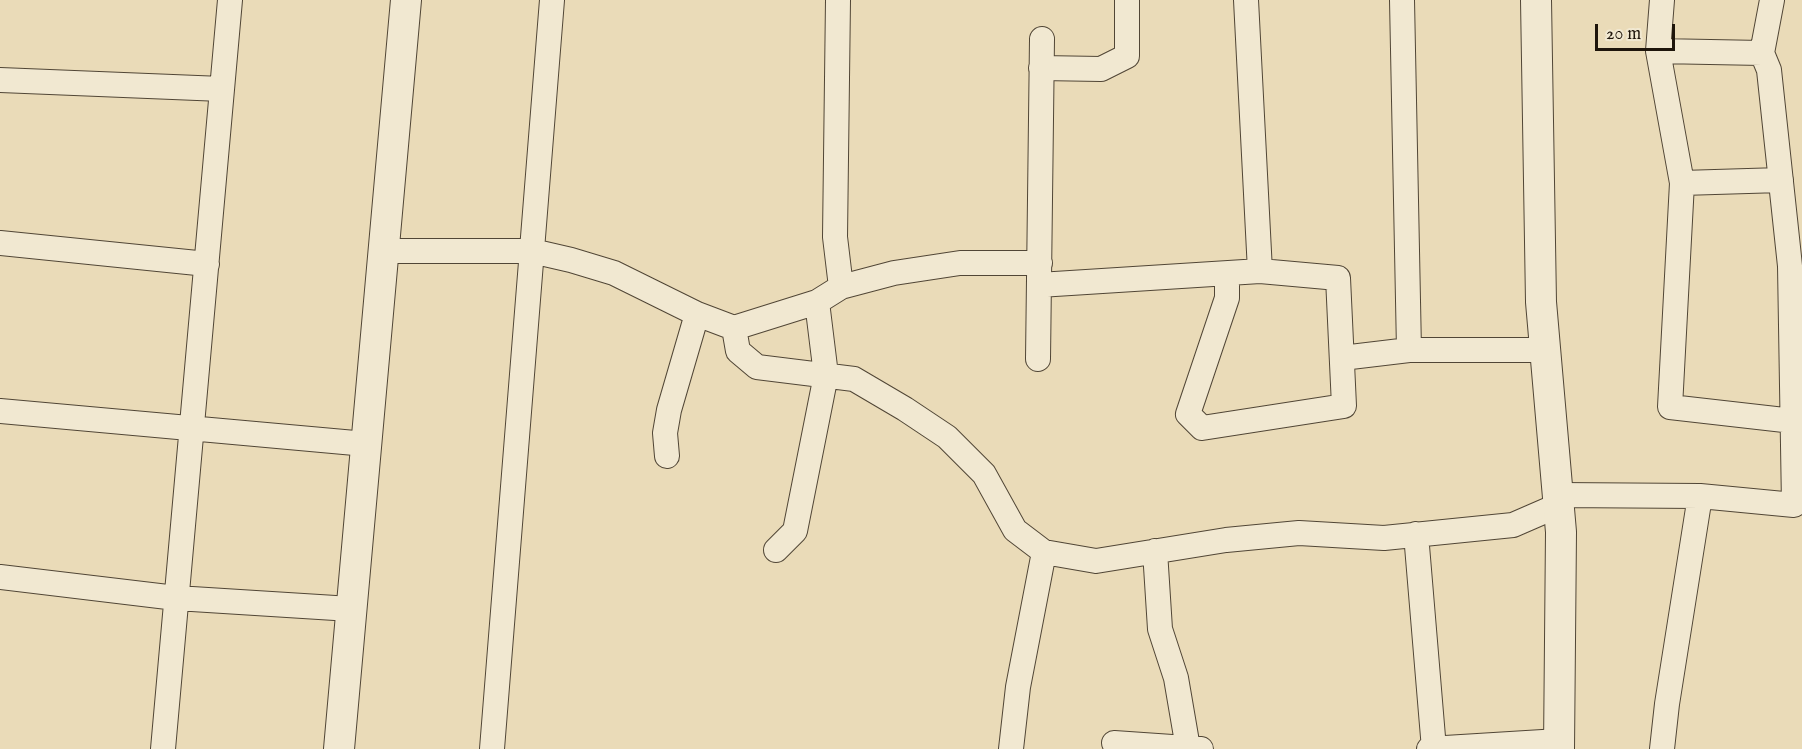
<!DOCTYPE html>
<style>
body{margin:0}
#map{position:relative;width:1802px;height:749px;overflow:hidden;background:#eadbb8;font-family:"IM FELL English",serif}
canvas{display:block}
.scale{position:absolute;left:1595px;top:24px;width:80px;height:27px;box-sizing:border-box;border:3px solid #1e150b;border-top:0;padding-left:8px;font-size:18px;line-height:21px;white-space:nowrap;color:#1e150b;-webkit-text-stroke:4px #f1e8d1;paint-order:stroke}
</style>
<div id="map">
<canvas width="1802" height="749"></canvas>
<div class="scale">20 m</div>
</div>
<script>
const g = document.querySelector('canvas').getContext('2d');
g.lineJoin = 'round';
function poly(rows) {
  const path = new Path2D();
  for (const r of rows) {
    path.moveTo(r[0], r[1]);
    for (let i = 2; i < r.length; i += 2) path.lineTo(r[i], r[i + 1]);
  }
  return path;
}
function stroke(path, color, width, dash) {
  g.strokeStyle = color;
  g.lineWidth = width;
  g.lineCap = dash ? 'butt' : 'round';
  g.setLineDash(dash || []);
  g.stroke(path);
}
const minor = poly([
 [838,0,835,237,841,287],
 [1246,0,1260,271],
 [1402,0,1409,350],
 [1658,51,1682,183],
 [1762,53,1772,0],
 [1041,68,1101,69,1127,56,1127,0],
 [0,80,222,89],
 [1781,180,1682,183,1670,407,1793,421],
 [0,243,207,264],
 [383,251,532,251,571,260,614,273,697,314,734,328,738,351,757,367,854,379,905,409,947,437,984,474,1015,530,1044,552],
 [1039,285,1260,271,1338,278,1344,406,1202,428,1188,414,1227,298,1227,274],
 [734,328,817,302,841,287,894,273,960,263,1040,263],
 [1342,358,1409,350,1545,350],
 [1038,359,1042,39],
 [0,411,366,444],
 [667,456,665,433,669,410,697,314],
 [1558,495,1700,496,1794,505,1790,266,1769,70,1762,53,1658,51,1662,0],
 [1416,534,1434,749],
 [776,550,795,531,826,375,817,302],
 [1155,551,1160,629,1176,678,1188,748],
 [0,577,176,598,351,609],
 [1114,743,1201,749],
 [163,749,230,0],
 [492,749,552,0],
 [1011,749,1018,687,1044,552,1096,561,1226,540,1299,533,1384,538,1513,525,1559,505],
 [1429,749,1559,741],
 [1662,749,1667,704,1700,496]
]);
const tertiary = poly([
 [1536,0,1541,302,1561,532,1559,749],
 [339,749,406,0]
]);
stroke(minor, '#514636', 26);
stroke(tertiary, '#514636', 32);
stroke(minor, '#f1e8d1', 24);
stroke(tertiary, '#f1e8d1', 30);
</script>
